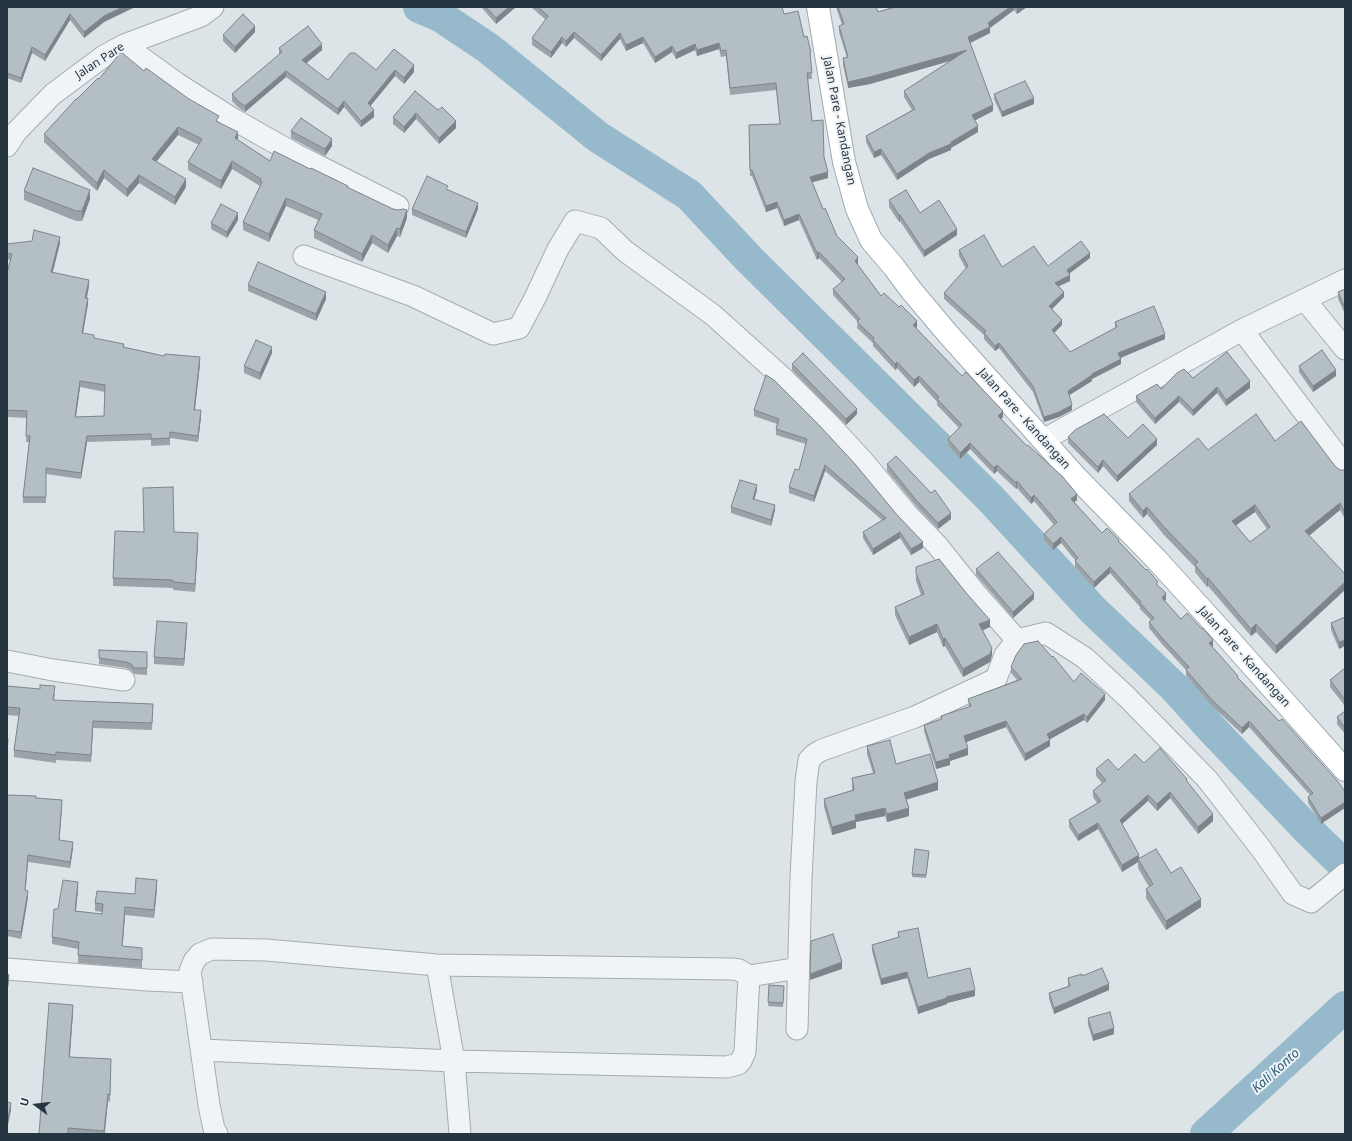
<!DOCTYPE html>
<style>
body{margin:0}
#map{position:relative;width:1352px;height:1141px;overflow:hidden;background:#dde4e8;font-family:"Noto Sans",sans-serif}
canvas{display:block}
.frame{position:absolute;inset:0;border:8px solid #263540;pointer-events:none}
.north{position:absolute;left:16px;top:1085px;width:40px;height:40px;-webkit-text-stroke:3px #edf2f6;paint-order:stroke;rotate:285deg;font-size:11px;font-weight:700;line-height:16px;text-align:center;color:#263540}
.north::after{content:'';display:block;margin:auto;width:14px;height:18px;background:#263540;clip-path:polygon(50% 0,100% 100%,50% 72%,0 100%)}
</style>
<div id="map">
<canvas width="1352" height="1141"></canvas>
<div class="frame"></div>
<div class="north">U</div>
</div>
<script>
const g = document.querySelector('canvas').getContext('2d');
g.lineJoin = 'round';
function poly(rows) {
  const path = new Path2D();
  for (const r of rows) {
    path.moveTo(r[0], r[1]);
    for (let i = 2; i < r.length; i += 2) path.lineTo(r[i], r[i + 1]);
  }
  return path;
}
function stroke(path, color, width, dash) {
  g.strokeStyle = color;
  g.lineWidth = width;
  g.lineCap = dash ? 'butt' : 'round';
  g.setLineDash(dash || []);
  g.stroke(path);
}
function fillPath(path, color) {
  g.fillStyle = color;
  g.fill(path, 'evenodd');
}
function write(font, color, halo, rows, align = 'center') {
  g.font = font + ' "Noto Sans",sans-serif';
  g.lineWidth = 4;
  g.setLineDash([]);
  g.textBaseline = 'middle';
  g.strokeStyle = halo;
  g.fillStyle = color;
  for (const [text, x, y, turn = 0] of rows) {
    g.save();
    g.translate(x, y);
    g.rotate((+turn || 0) * Math.PI / 180);
    g.textAlign = isNaN(turn) ? turn : align;
    if (halo) g.strokeText(text, 0, 0);
    g.fillText(text, 0, 0);
    g.restore();
  }
}
const river = poly([
 [419,7,440,16,488,48,598,137,689,195,749,259,990,498,1093,610,1175,688,1211,728,1307,829,1345,866],
 [1206,1134,1345,1007]
]);
const minor = poly([
 [124,45,178,84,233,119,295,154,398,206],
 [7,146,16,132,53,94,104,56,124,45,201,16,213,7],
 [304,256,413,296,493,334,519,328,535,298,558,249,575,221,601,228,625,251,713,315,782,377,827,422,864,462,907,514,937,545,977,595,1017,640],
 [1305,300,1345,349],
 [1242,330,1345,466],
 [1043,440,1242,330,1345,280],
 [7,661,53,670,124,680],
 [437,965,454,1061,460,1134],
 [7,969,147,980,192,982],
 [797,1029,801,878,806,781,809,760,815,754,822,750,915,717,996,679,1005,655,1017,640,1046,633,1085,658,1127,697,1207,779,1262,850,1293,894,1311,902,1345,874],
 [202,1050,454,1061,727,1067,738,1064,741,1061,745,1052,749,976],
 [217,1134,214,1129,209,1105,190,971,194,961,200,954,212,949,266,950,437,965,732,969,739,970,749,976,799,968]
]);
const major = poly([
 [818,7,844,162,857,209,871,240,894,267,911,290,948,334,1077,478,1156,559,1226,636,1345,770]
]);
const wall = poly([
 [7,7,135,7,104,22,84,38,70,20,45,61,32,53,21,83,7,78],
 [482,7,516,7,496,24,482,8],
 [531,7,782,7,784,14,804,37,811,58,810,59,812,79,808,79,812,121,824,157,828,178,812,182,823,209,837,236,858,263,857,264,881,296,917,327,916,328,962,376,1003,417,1001,419,1077,500,1074,502,1102,533,1119,541,1158,585,1166,599,1165,601,1181,619,1213,646,1212,647,1238,678,1339,783,1321,824,1308,803,1308,797,1310,795,1249,727,1242,734,1212,706,1186,676,1186,670,1162,644,1149,628,1149,622,1151,620,1140,609,1140,607,1110,573,1094,588,1075,567,1075,560,1061,543,1053,550,1044,540,1044,534,1054,525,1034,501,1031,504,1017,488,1016,489,997,471,994,474,970,449,960,459,948,445,948,439,959,428,937,405,937,402,919,382,914,387,897,368,895,370,873,346,873,343,857,328,858,322,833,295,833,289,842,282,819,258,817,260,799,220,784,226,777,208,766,212,752,176,750,176,749,125,780,124,776,90,730,95,726,56,721,57,719,49,697,56,695,50,676,59,672,52,655,63,643,43,626,51,620,39,601,61,574,38,566,47,562,43,551,58,532,45,532,38,546,20],
 [836,7,876,7,878,12,895,7,1027,7,1017,14,1014,10,990,28,990,33,970,43,993,111,975,120,978,132,951,148,951,150,929,159,897,180,881,155,874,158,866,142,866,136,912,110,904,97,904,91,950,61,870,84,848,88,843,65,843,58,847,58,839,32,839,26,842,25],
 [255,32,235,53,223,41,223,35],
 [279,48,322,50,306,63,328,80,376,70,394,49,414,72,404,84,395,76,370,106,374,117,361,127,344,107,338,115,286,77,245,112,239,108,232,101,232,94,279,55],
 [144,71,219,122,238,140,270,161,310,169,348,188,407,218,400,237,397,236,388,253,372,243,362,262,314,238,314,230,318,220,286,206,269,242,243,230,243,222,260,186,232,169,221,189,188,170,188,162,199,145,178,135,156,162,186,187,175,205,139,183,127,197,104,178,97,191,44,142,44,134,77,99,99,79],
 [415,91,456,128,439,144,416,119,404,133,393,124,393,117],
 [994,94,1034,104,1002,117,994,99],
 [291,131,332,146,325,156,291,138],
 [448,190,478,209,466,238,412,215,412,209],
 [24,191,90,199,82,221,76,221,24,200],
 [889,200,920,213,957,235,924,257,900,221,899,222,889,207],
 [238,220,227,238,211,229,211,223],
 [60,243,53,272,89,286,87,298,88,304,83,333,94,338,124,347,164,356,200,364,195,410,201,417,198,442,170,438,170,445,151,446,151,440,87,442,81,479,46,474,46,503,23,503,23,497,29,442,26,442,27,418,7,417,7,273,10,260,7,259,7,244],
 [80,387,105,392,104,416,76,417],
 [959,250,1002,267,1048,266,1090,258,1069,274,1070,281,1059,286,1064,297,1052,309,1062,325,1054,333,1070,352,1115,328,1115,322,1165,339,1120,358,1121,364,1092,379,1092,381,1069,395,1072,410,1059,417,1044,422,1033,392,999,348,995,351,984,339,984,335,944,299,944,293,966,269,959,256],
 [248,285,326,299,316,321,248,291],
 [1345,289,1345,314,1338,299,1338,292],
 [272,353,260,380,244,373,244,366],
 [792,364,857,414,846,425,792,370],
 [1299,366,1336,376,1313,392,1299,372],
 [766,375,923,548,911,555,900,538,873,555,863,538,863,532,882,520,825,471,814,502,789,493,789,487,799,470,806,444,776,435,776,429,777,424,754,416,754,410],
 [1193,378,1250,388,1226,406,1217,393,1193,416,1179,402,1155,424,1136,402,1136,396,1161,389],
 [1068,437,1128,438,1157,445,1117,482,1103,466,1098,473,1068,443],
 [1275,441,1335,466,1340,470,1345,470,1345,519,1340,510,1309,536,1276,654,1256,632,1251,636,1208,586,1207,587,1195,572,1195,567,1164,535,1147,514,1143,518,1129,501,1129,494,1208,450],
 [1255,512,1267,529,1250,542,1236,525],
 [887,464,951,519,938,529,916,506,887,471],
 [757,490,754,499,775,510,771,526,731,513,731,507],
 [174,532,198,541,195,592,173,590,173,588,113,586,113,578],
 [916,567,990,627,983,630,992,655,990,662,963,677,945,646,943,647,937,632,909,645,895,615,895,607,921,595,916,581],
 [976,569,1034,599,1013,618,976,575],
 [1345,617,1339,649,1331,630,1331,623],
 [187,630,184,666,154,664,154,657],
 [99,650,147,652,147,675,134,674,131,670,126,668,99,664],
 [1011,667,1074,682,1105,700,1087,723,1084,720,1050,739,1050,746,1025,761,1006,727,966,742,968,755,950,761,950,765,936,769,924,731,924,725,941,719,941,716,969,707,968,699,1017,680,1011,673],
 [1345,668,1345,706,1330,687,1330,680],
 [7,686,55,694,54,701,153,711,152,730,93,728,91,762,56,760,56,763,14,757,14,750,19,716,7,715],
 [1345,711,1345,734,1337,724,1337,717],
 [867,746,938,790,906,800,909,816,887,822,885,816,856,822,856,828,832,835,824,807,824,799,852,790,852,778,873,773,867,754],
 [1144,763,1187,781,1213,821,1198,834,1170,798,1157,811,1148,801,1122,824,1139,859,1171,873,1201,907,1166,930,1146,898,1146,889,1149,887,1138,868,1138,862,1122,872,1098,829,1078,841,1069,827,1069,820,1097,803,1093,797,1093,791,1102,783,1096,776,1096,769,1118,770],
 [7,795,36,798,62,806,59,840,73,848,70,868,28,862,25,890,28,897,21,939,7,936],
 [929,854,926,878,912,877,912,874],
 [157,888,154,918,125,915,122,946,142,956,142,968,78,963,78,949,52,944,52,937,58,909,78,890,76,911,102,914,103,912,95,911,95,903,135,894],
 [898,932,928,978,975,996,947,1003,947,1004,918,1014,907,978,881,985,872,951,872,945,898,938],
 [1082,976,1109,990,1054,1014,1049,999,1049,993,1068,986,1068,978],
 [769,985,784,986,783,1007,768,1006],
 [73,1012,70,1057,111,1066,110,1102,108,1101,105,1134,39,1134],
 [1088,1018,1114,1034,1093,1041,1088,1025]
]);
const shadedWall = poly([
 [123,7,135,7,104,22,84,38,84,32,104,16],
 [509,7,516,7,496,24,496,18],
 [1010,7,1014,7,1014,10,990,28,990,33,968,44,968,37],
 [1018,7,1027,7,1017,14,1017,8],
 [70,14,70,20,45,61,45,55],
 [255,26,255,32,235,53,235,47],
 [574,32,574,38,566,47,566,41],
 [620,33,620,39,601,61,601,55],
 [562,37,562,43,551,58,551,52],
 [643,37,643,43,626,51,626,45],
 [719,43,719,49,697,56,697,50],
 [322,44,322,50,302,67,302,60],
 [695,44,695,50,676,59,676,53],
 [672,46,672,52,655,63,655,57],
 [32,47,32,53,21,83,21,78],
 [967,50,967,56,870,84,848,88,848,82],
 [414,65,414,72,404,84,404,78],
 [395,70,395,76,368,109,368,103],
 [286,71,286,77,245,112,245,106],
 [1034,98,1034,104,1002,117,1002,112],
 [344,101,344,107,338,115,338,109],
 [993,105,993,111,972,122,972,115],
 [374,110,374,117,361,127,361,121],
 [416,113,416,119,404,133,404,127],
 [456,121,456,128,439,144,439,138],
 [978,126,978,132,951,148,951,150,929,159,897,180,897,174,929,153,951,142],
 [178,127,178,135,152,167,152,159],
 [238,132,238,140,235,138],
 [332,139,332,146,325,156,325,149],
 [881,149,881,155,874,158,874,152],
 [232,161,232,169,221,189,221,181],
 [104,170,104,178,97,191,97,183],
 [828,172,828,178,810,183,810,177],
 [139,175,139,183,127,197,127,189],
 [186,179,186,187,175,205,175,197],
 [90,190,90,199,82,221,82,211],
 [286,198,286,206,269,242,269,234],
 [777,202,777,208,766,212,766,206],
 [478,203,478,209,466,238,466,232],
 [407,210,407,218,400,237,400,229],
 [238,213,238,220,227,238,227,232],
 [799,214,799,220,784,226,784,220],
 [899,215,900,215,900,221,899,222],
 [397,228,397,236,388,253,388,245],
 [957,229,957,235,924,257,924,251],
 [372,235,372,243,362,262,362,254],
 [60,237,60,243,51,278,51,272],
 [819,252,819,258,817,260,817,253],
 [1090,253,1090,258,1067,275,1067,270],
 [858,257,858,263,855,267,855,261],
 [1070,275,1070,281,1055,288,1055,283],
 [89,280,89,286,85,304,85,298],
 [326,292,326,299,316,321,316,314],
 [1064,292,1064,297,1049,312,1049,306],
 [88,298,88,304,82,339,82,333],
 [1062,320,1062,325,1052,335,1052,330],
 [917,321,917,327,913,331,913,325],
 [1165,334,1165,339,1118,359,1118,353],
 [999,343,999,348,995,351,995,346],
 [272,347,272,353,260,380,260,373],
 [200,357,200,364,194,416,194,410],
 [1121,359,1121,364,1092,379,1092,381,1068,396,1068,391,1092,374],
 [897,362,897,368,895,370,895,364],
 [1336,370,1336,376,1313,392,1313,386],
 [919,376,919,382,914,387,914,380],
 [80,381,80,387,75,423,75,417],
 [1250,381,1250,388,1226,406,1226,400],
 [1217,387,1217,393,1193,416,1193,410],
 [1179,396,1179,402,1155,424,1155,418],
 [1072,405,1072,410,1059,417,1044,422,1044,417],
 [857,409,857,414,846,425,846,419],
 [201,410,201,417,198,442,198,436],
 [1003,411,1003,417,998,422,998,416],
 [87,436,87,442,81,479,81,473],
 [1157,439,1157,445,1117,482,1117,476],
 [970,443,970,449,960,459,960,453],
 [1103,460,1103,466,1098,473,1098,467],
 [825,465,825,471,814,502,814,496],
 [997,465,997,471,994,474,994,468],
 [1017,481,1017,488,1016,489,1016,483],
 [757,485,757,490,753,504,753,499],
 [1077,494,1077,500,1071,505,1071,499],
 [1034,495,1034,501,1031,504,1031,498],
 [1340,503,1340,510,1305,539,1305,531],
 [775,505,775,510,771,526,771,520],
 [1255,505,1255,512,1232,528,1232,521],
 [1147,507,1147,514,1143,518,1143,511],
 [951,513,951,519,938,529,938,523],
 [900,532,900,538,873,555,873,549],
 [198,533,198,541,195,592,195,584],
 [1061,537,1061,543,1053,550,1053,544],
 [923,542,923,548,911,555,911,549],
 [1110,567,1110,573,1094,588,1094,582],
 [1208,578,1208,586,1207,587,1207,579],
 [1345,582,1345,590,1276,654,1276,646],
 [1034,593,1034,599,1013,618,1013,612],
 [1166,593,1166,599,1162,604,1162,598],
 [990,620,990,627,979,632,979,624],
 [187,623,187,630,184,666,184,659],
 [937,624,937,632,909,645,909,637],
 [1256,624,1256,632,1251,636,1251,629],
 [945,638,945,646,943,647,943,639],
 [1213,640,1213,646,1209,649,1209,643],
 [1345,640,1345,646,1339,649,1339,642],
 [992,648,992,655,990,662,963,677,963,669],
 [1105,694,1105,700,1087,723,1087,717],
 [1084,714,1084,720,1047,741,1047,734],
 [93,721,93,728,91,762,91,755],
 [1006,721,1006,727,964,743,964,736],
 [1249,721,1249,727,1242,734,1242,728],
 [1050,740,1050,746,1025,761,1025,754],
 [968,748,968,755,950,761,950,765,936,769,936,762,949,755],
 [938,782,938,790,904,800,904,793],
 [1170,792,1170,798,1157,811,1157,804],
 [1148,795,1148,801,1120,826,1120,820],
 [62,800,62,806,59,846,59,840],
 [1345,802,1345,808,1321,824,1321,818],
 [885,808,885,816,856,822,856,828,832,835,832,827,855,815],
 [909,808,909,816,887,822,887,814],
 [1213,814,1213,821,1198,834,1198,827],
 [1098,823,1098,829,1078,841,1078,835],
 [73,842,73,848,70,868,70,862],
 [28,855,28,862,25,897,25,890],
 [1139,855,1139,861,1138,859,1138,862,1122,872,1122,865],
 [157,880,157,888,154,918,154,910],
 [78,882,78,890,75,919,75,911],
 [28,891,28,897,21,939,21,932],
 [1201,899,1201,907,1166,930,1166,921],
 [125,907,125,915,122,954,122,946],
 [842,962,842,969,810,980,810,974],
 [907,972,907,978,881,985,881,979],
 [9,975,9,981,7,996,7,989],
 [1109,984,1109,990,1054,1014,1054,1008],
 [975,990,975,996,947,1003,947,1004,918,1014,918,1007,946,997],
 [73,1005,73,1012,69,1064,69,1057],
 [1114,1028,1114,1034,1093,1041,1093,1035],
 [108,1094,108,1101,104,1134,104,1131],
 [11,1103,11,1110,7,1130,7,1123]
]);
const building = poly([
 [7,7,123,7,104,16,84,32,70,14,45,55,32,47,21,78,7,73,7,7],
 [486,7,509,7,496,18,486,7],
 [538,7,782,7,784,14,798,11,804,37,807,36,811,52,810,53,812,73,807,73,812,121,823,120,824,157,828,172,810,177,823,209,825,208,837,236,858,257,855,261,881,296,884,293,899,307,901,305,917,321,913,325,962,376,966,372,1003,411,998,416,1027,446,1028,445,1062,476,1077,494,1071,499,1102,533,1107,528,1119,540,1118,541,1146,570,1147,569,1158,582,1156,584,1166,593,1162,598,1181,619,1187,613,1202,629,1203,628,1213,640,1209,643,1238,676,1237,677,1279,721,1282,719,1339,783,1345,792,1345,802,1321,818,1308,797,1313,793,1249,721,1242,728,1212,700,1186,670,1189,667,1162,638,1149,622,1154,618,1140,603,1141,602,1110,567,1094,582,1075,561,1078,558,1061,537,1053,544,1044,534,1057,522,1034,495,1031,498,1017,481,1016,483,997,465,994,468,970,443,960,453,948,439,962,425,937,399,939,397,919,376,914,380,897,362,895,364,873,340,874,338,857,322,860,319,833,289,845,279,819,252,817,253,799,214,784,220,777,202,766,206,752,170,750,170,749,125,780,124,776,83,730,88,726,50,721,51,719,43,697,50,695,44,676,53,672,46,655,57,643,37,626,45,620,33,601,55,574,32,566,41,562,37,551,52,532,38,548,16,538,7],
 [838,7,876,7,878,12,895,7,1010,7,988,23,990,27,968,37,993,105,972,115,978,126,951,142,951,144,929,153,897,174,881,149,874,152,866,136,915,109,904,91,967,50,870,77,848,82,843,58,848,57,839,26,844,24,838,7],
 [243,14,255,26,235,47,223,35,243,14],
 [308,26,322,44,302,60,328,80,350,53,355,53,376,70,394,49,414,65,404,78,395,70,368,103,374,110,361,121,344,101,338,109,286,71,245,106,239,102,232,94,282,52,279,48,308,26],
 [121,52,144,71,146,68,189,99,219,116,216,121,238,132,235,138,270,161,274,151,310,169,311,168,348,186,347,187,393,209,398,210,403,209,407,210,400,229,397,228,388,245,372,235,362,254,314,230,322,214,286,198,269,234,243,222,262,182,260,181,261,179,232,161,221,181,188,162,202,139,178,127,152,159,186,179,175,197,139,175,127,189,104,170,97,183,44,134,76,99,77,99,98,78,99,79,121,52],
 [1025,81,1034,98,1002,112,994,94,1025,81],
 [415,91,438,110,442,107,456,121,439,138,416,113,404,127,393,117,415,91],
 [301,118,332,139,325,149,291,131,301,118],
 [33,168,90,190,82,211,76,211,24,191,33,168],
 [427,176,448,186,446,189,478,203,466,232,412,209,427,176],
 [906,190,920,213,939,200,957,229,924,251,900,215,899,215,889,200,906,190],
 [221,204,238,213,227,232,211,223,221,204],
 [34,230,60,237,51,272,89,280,85,298,88,298,82,333,94,335,94,338,124,344,123,347,164,356,165,354,200,357,194,410,201,410,198,436,170,432,170,438,151,439,151,434,87,436,81,473,46,468,46,497,23,497,30,436,26,436,27,411,7,410,7,273,12,254,7,253,7,244,32,241,34,230],
 [80,381,105,385,104,416,75,417,80,381],
 [984,235,1002,267,1034,246,1048,266,1081,241,1090,253,1067,270,1070,275,1055,283,1064,292,1049,306,1062,320,1052,330,1070,352,1117,327,1115,322,1154,306,1165,334,1118,353,1121,359,1092,374,1092,375,1068,391,1072,405,1059,412,1044,417,1033,386,999,343,995,346,984,333,986,331,944,293,968,266,959,250,984,235],
 [258,262,326,292,316,314,248,285,258,262],
 [1345,289,1345,308,1338,292,1345,289],
 [256,340,272,347,260,373,244,366,256,340],
 [1322,350,1336,370,1313,386,1299,366,1322,350],
 [1227,352,1250,381,1226,400,1217,387,1193,410,1179,396,1155,418,1136,396,1157,384,1161,389,1177,373,1184,369,1193,378,1227,352],
 [803,353,857,409,846,419,792,364,803,353],
 [766,375,774,380,818,424,855,464,898,516,923,542,911,549,900,532,873,549,863,532,886,518,825,465,814,496,789,487,795,469,799,470,807,439,776,429,779,419,754,410,766,375],
 [1104,414,1128,438,1143,424,1157,439,1117,476,1103,460,1098,467,1068,437,1075,430,1104,414],
 [1256,414,1275,441,1301,421,1335,466,1340,470,1345,470,1345,512,1340,503,1305,531,1345,574,1345,582,1276,646,1256,624,1251,629,1208,578,1207,579,1195,565,1198,562,1164,527,1147,507,1143,511,1129,494,1198,438,1208,450,1256,414],
 [1255,505,1270,527,1250,542,1232,521,1255,505],
 [896,456,931,493,935,490,951,513,938,523,916,500,887,464,896,456],
 [740,480,757,485,753,499,775,505,771,520,731,507,740,480],
 [173,487,174,532,198,533,195,584,173,582,173,580,113,578,115,531,144,532,143,488,173,487],
 [998,552,1034,593,1013,612,976,569,998,552],
 [939,559,968,595,990,620,979,624,992,648,990,654,963,669,945,638,943,639,937,624,909,637,895,607,924,594,916,573,916,567,939,559],
 [1345,617,1345,640,1339,642,1331,623,1345,617],
 [157,621,187,623,184,659,154,657,157,621],
 [1038,641,1052,657,1053,656,1074,682,1081,673,1105,694,1087,717,1084,714,1047,734,1050,740,1025,754,1006,721,964,736,968,748,949,755,950,758,936,762,924,725,942,719,941,716,971,706,968,699,1022,679,1011,667,1016,655,1024,644,1038,641],
 [99,650,147,652,147,668,134,668,131,664,126,662,99,658,99,650],
 [1345,668,1345,700,1330,680,1345,668],
 [40,685,55,686,53,700,153,704,152,723,93,721,91,755,56,752,56,755,14,750,20,708,7,707,7,686,40,689,40,685],
 [1345,711,1345,728,1337,717,1345,711],
 [7,739,8,739,7,752,7,739],
 [890,740,896,764,930,754,938,782,904,793,909,808,887,814,885,808,855,815,856,820,832,827,824,799,854,790,852,778,875,773,867,746,890,740],
 [1160,748,1187,779,1186,780,1213,814,1198,827,1170,792,1157,804,1148,795,1120,820,1139,855,1122,865,1098,823,1078,835,1069,820,1101,801,1093,791,1106,780,1096,769,1108,759,1118,770,1135,754,1144,763,1160,748],
 [7,795,36,796,36,798,62,800,59,840,73,842,70,862,28,855,25,890,28,891,21,932,7,930,7,795],
 [915,849,929,851,926,875,912,874,915,849],
 [1156,849,1171,873,1181,867,1201,899,1166,921,1146,889,1153,884,1138,859,1156,849],
 [136,878,157,880,154,910,125,907,122,946,142,948,142,960,78,955,79,942,52,937,54,909,58,909,63,880,78,882,75,911,102,914,103,904,95,903,97,891,135,894,136,878],
 [918,928,928,978,970,968,975,990,946,997,947,998,918,1007,907,972,881,979,872,945,899,937,898,932,918,928],
 [833,934,842,962,810,974,811,941,833,934],
 [1102,968,1109,984,1054,1008,1049,993,1070,986,1068,978,1082,974,1082,976,1102,968],
 [7,974,9,975,7,989,7,974],
 [769,985,784,986,783,1003,768,1002,769,985],
 [49,1003,73,1005,69,1057,111,1059,110,1095,108,1094,104,1131,68,1128,68,1134,39,1134,49,1003],
 [1110,1012,1114,1028,1093,1035,1088,1018,1110,1012],
 [7,1102,11,1103,7,1123,7,1102]
]);
const streetNames = [
 ["Jalan Pare",100,61,-33],
 ["Jalan Pare - Kandangan",839,121,79],
 ["Jalan Pare - Kandangan",1024,419,48],
 ["Jalan Pare - Kandangan",1244,657,48]
];
const waterNames = [
 ["Kali Konto",1276,1071,-42]
];
stroke(river, '#96bacb', 32);
stroke(minor, '#a2acb2', 23);
stroke(major, '#9cabb5', 24);
stroke(minor, '#f0f4f6', 21);
stroke(major, '#fff', 22);
fillPath(wall, '#9ba3a9');
fillPath(shadedWall, '#7e858a');
fillPath(building, '#b4bec5');
stroke(building, '#7e858a', 1);
write('12px', '#263540', '#edf2f6', streetNames);
write('italic 13px', '#2d5d76', '#edf2f6', waterNames);
</script>
